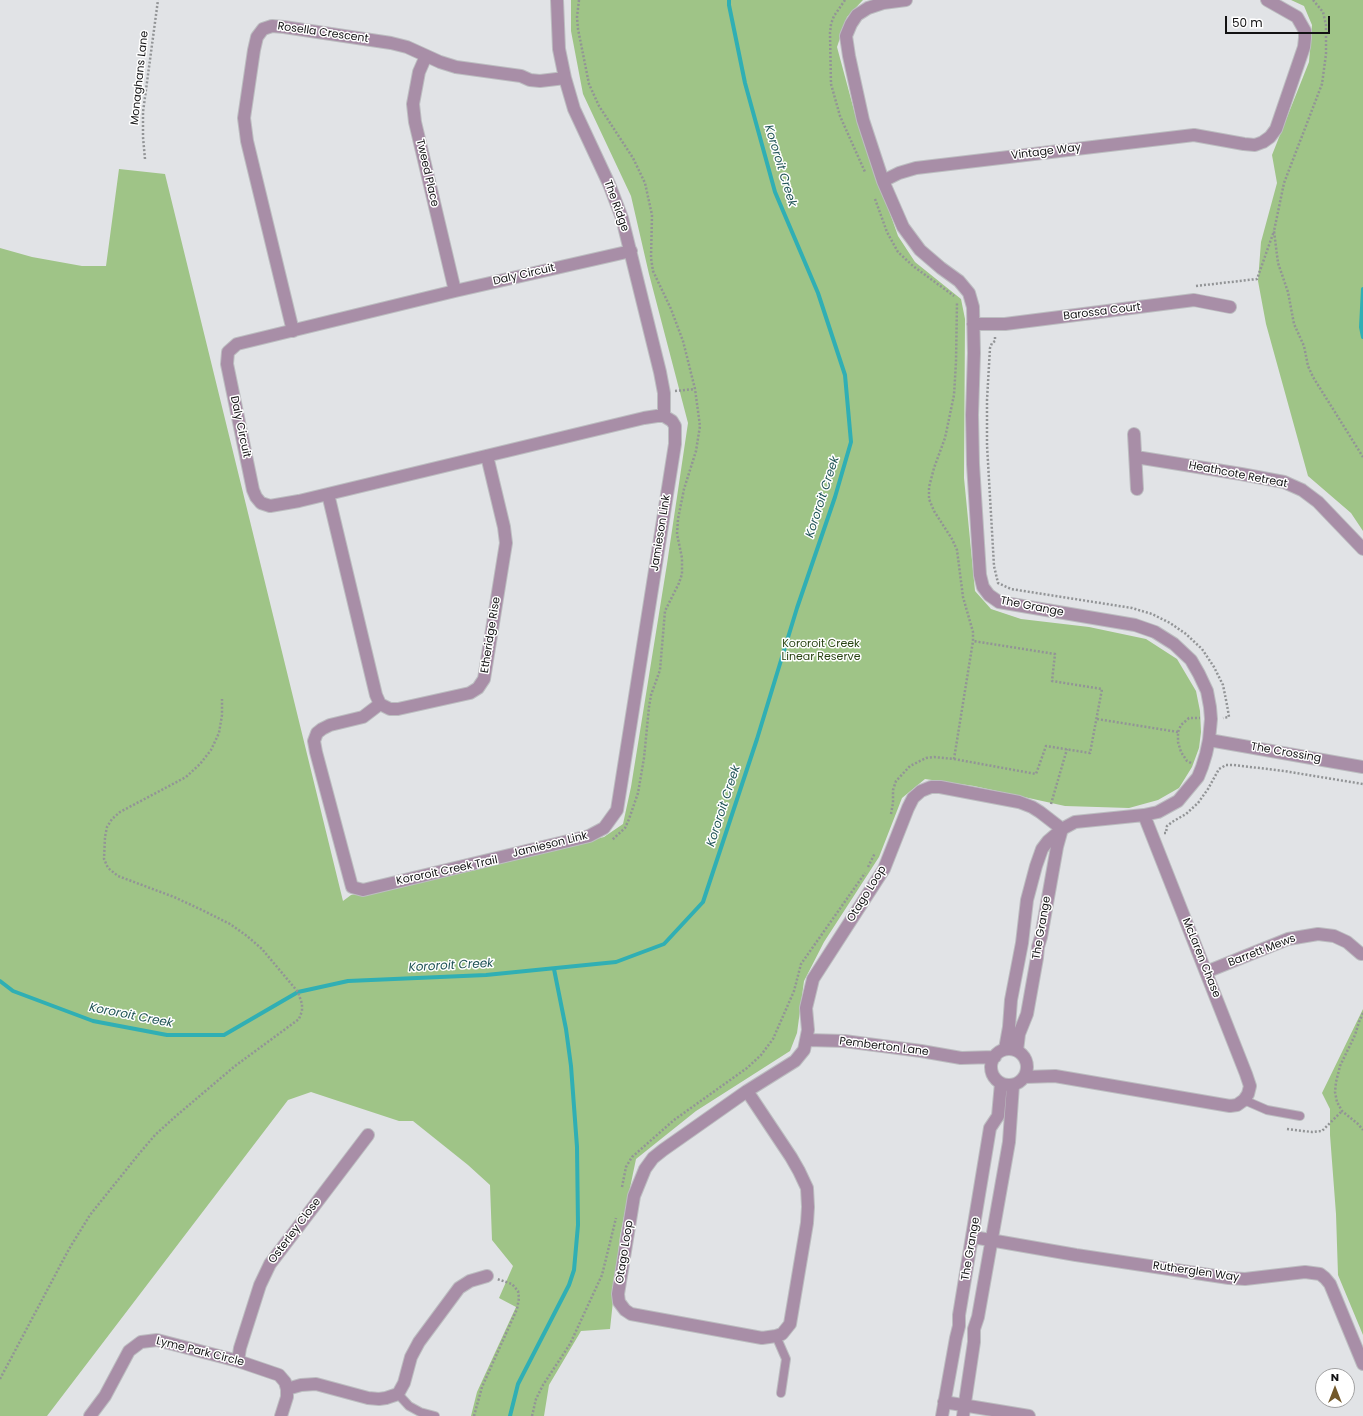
<!DOCTYPE html>
<style>
body{margin:0}
#map{position:relative;width:1363px;height:1416px;overflow:hidden;background:#e1e3e6;font-family:Poppins,sans-serif}
canvas{display:block}
.north{position:absolute;left:1315px;top:1368px;width:40px;height:40px;box-sizing:border-box;background:#fff;border:1px solid #a0a0a1;border-radius:50%;rotate:0deg;font-size:11px;font-weight:700;line-height:16px;text-align:center;color:#121213}
.north::after{content:'';display:block;margin:auto;width:14px;height:18px;background:#73592b;clip-path:polygon(50% 0,100% 100%,50% 72%,0 100%)}
.scale{position:absolute;left:1225px;top:16px;width:105px;height:18px;box-sizing:border-box;border:2px solid #121213;border-top:0;padding-left:5px;font-size:12px;line-height:14px;white-space:nowrap;color:#121213;-webkit-text-stroke:3px #fff;paint-order:stroke}
</style>
<div id="map">
<canvas width="1363" height="1416"></canvas>
<div class="north">N</div>
<div class="scale">50 m</div>
</div>
<script>
const g = document.querySelector('canvas').getContext('2d');
g.lineJoin = 'round';
function fillPath(path, color) {
  g.fillStyle = color;
  g.fill(path, 'evenodd');
}
function poly(rows) {
  const path = new Path2D();
  for (const r of rows) {
    if (r.length === 3) {
      path.moveTo(r[0] + r[2], r[1]);
      path.arc(r[0], r[1], r[2], 0, 2 * Math.PI);
      continue;
    }
    path.moveTo(r[0], r[1]);
    for (let i = 2; i < r.length; i += 2) path.lineTo(r[i], r[i + 1]);
  }
  return path;
}
function stroke(path, color, width, dash) {
  g.strokeStyle = color;
  g.lineWidth = width;
  g.lineCap = dash ? 'butt' : 'round';
  g.setLineDash(dash || []);
  g.stroke(path);
}
function write(font, color, halo, rows, align = 'center') {
  g.font = font + ' Poppins,sans-serif';
  g.lineWidth = 3;
  g.setLineDash([]);
  g.textBaseline = 'middle';
  g.strokeStyle = halo;
  g.fillStyle = color;
  for (const [text, x, y, turn = 0] of rows) {
    g.save();
    g.translate(x, y);
    g.rotate((+turn || 0) * Math.PI / 180);
    g.textAlign = isNaN(turn) ? turn : align;
    if (halo) g.strokeText(text, 0, 0);
    g.fillText(text, 0, 0);
    g.restore();
  }
}
const green = poly([
 [571,0,863,0,847,17,837,47,855,114,898,236,915,262,961,299,965,319,964,478,975,591,991,609,1021,619,1089,627,1146,639,1177,659,1196,691,1200,711,1201,732,1199,748,1192,767,1179,788,1158,800,1129,808,1065,806,974,786,925,779,902,798,879,857,824,942,804,981,797,1033,790,1051,696,1111,636,1159,620,1236,610,1329,581,1331,549,1385,544,1416,471,1416,477,1392,516,1307,499,1298,513,1266,492,1240,490,1185,468,1165,413,1121,399,1121,311,1092,288,1100,47,1416,0,1416,0,248,32,257,82,266,106,266,119,169,165,174,343,901,351,895,476,870,604,837,623,824,631,787,667,564,688,423,649,274,631,196,583,94,571,31],
 [1291,0,1363,0,1363,531,1351,513,1308,476,1266,324,1258,281,1261,242,1277,183,1272,155,1309,62,1312,25,1304,6],
 [1363,1009,1363,1335,1338,1275,1336,1214,1330,1135,1330,1109,1322,1093]
]);
const stream = poly([
 [1363,289,1361,327,1363,337],
 [0,981,13,991,93,1021,167,1035,224,1035,298,992,348,981,486,975,616,962,664,944,703,902,757,739,797,608,835,497,851,442,845,375,818,293,775,192,745,83,729,5,729,0],
 [510,1416,518,1384,569,1285,574,1270,578,1225,577,1147,571,1066,566,1029,554,969]
]);
const path = poly([
 [579,0,577,17,578,29,589,84,599,106,633,158,645,183,652,215,651,258,653,271,671,309,683,341,695,389,700,426,696,451,684,489,678,519,677,534,682,558,682,574,679,583,665,611,660,670,651,695,649,707,644,758,638,793,629,819,625,828,612,840],
 [845,0,834,16,831,24,830,33,831,84,840,116,865,172],
 [1313,0,1323,12,1326,25,1326,54,1322,84,1284,183,1274,231,1278,263,1288,292,1294,324,1304,346,1308,366,1313,377,1363,457],
 [145,159,143,137,143,112,158,0],
 [875,199,887,232,898,252,913,266,954,296],
 [1196,286,1257,279,1274,231],
 [995,337,995,341,992,343,990,348,987,400,987,445,994,566,998,583,1011,589,1132,608,1152,614,1170,623,1186,634,1202,649,1214,667,1223,685,1227,705,1229,717,1223,718],
 [675,391,695,389],
 [1097,719,1178,732],
 [954,759,1036,774,1046,746,1090,753,1102,689,1052,681,1055,654,973,641],
 [1191,763,1187,761,1181,752,1178,742,1178,732,1181,725,1189,718,1200,718],
 [1051,804,1067,749],
 [891,814,893,803,893,790,896,781,910,766,926,758,934,757,954,759,973,641,973,632,963,597,957,550,952,539,934,511,929,499,929,487,934,468,945,438,954,395,956,362,957,302],
 [1164,833,1166,833,1167,826,1172,822,1186,814,1198,803,1208,789,1219,769,1226,765,1234,765,1284,771,1363,784],
 [868,867,875,853],
 [1363,1013,1359,1022,1355,1035,1340,1066,1336,1082,1335,1092,1337,1102,1342,1111,1358,1124,1363,1130],
 [1287,1129,1312,1132,1322,1131,1342,1111],
 [622,1187,626,1167,632,1157,674,1120,747,1068,761,1055,773,1039,794,991,801,964,865,873],
 [0,1379,69,1249,90,1215,138,1155,155,1135,176,1116,235,1066,299,1019,302,1011,302,1004,298,992,262,949,247,936,230,924,202,910,174,897,118,876,108,868,104,859,105,837,107,827,112,819,120,812,186,777,200,764,211,750,219,733,222,715,222,699],
 [474,1416,482,1387,517,1309,519,1298,518,1291,512,1284,497,1279],
 [532,1416,536,1399,543,1385,570,1344,602,1275,616,1218]
]);
const lane = poly([
 [1244,1100,1267,1110,1300,1116],
 [776,1336,786,1359,781,1393],
 [398,1394,409,1406,420,1412,435,1416]
]);
const street = poly([
 [557,0,559,49,565,78,574,109,609,184,622,218,660,372,664,393,664,416],
 [906,0,883,3,868,8,857,15,851,24,846,36,849,56,863,120,883,181,903,227,920,250,941,268,959,281,969,293,973,307,974,353,972,415,973,464,980,575,983,587,989,595,999,602,1135,625,1155,632,1174,644,1191,660,1199,674,1207,691,1210,707,1211,719,1209,740,1206,754,1202,767,1198,777,1178,801,1158,812,1144,815,1075,822,1062,829,1048,841,1042,849,1036,866,1027,900,1022,943,1011,1000,1009,1027,1005,1049],
 [426,56,419,72,413,104,415,122,455,291],
 [883,181,899,173,916,168,1194,135,1244,144,1255,145,1263,142,1270,137,1276,129,1304,47,1305,38,1305,31,1297,17,1267,0],
 [973,324,1005,324,1194,300,1230,307],
 [293,331,247,141,244,118,254,50,257,37,263,29,272,26,284,27,391,43,407,47,440,62,456,67,521,76,530,80,540,81,565,78],
 [1134,434,1137,489],
 [1136,457,1241,474,1284,482,1302,490,1318,502,1363,549],
 [328,494,376,695,380,704,390,709,398,709,470,693,478,688,484,679,506,543,504,527,487,456],
 [380,704,363,717,330,725,322,729,317,733,314,741,316,752,352,887,363,890,589,836,604,828,617,810,675,444,675,426,672,421,664,416,657,416,644,418,299,501,270,506,261,503,256,497,253,490,227,364,228,352,237,344,455,291,631,251],
 [1209,740,1363,767],
 [1206,972,1288,939,1318,934,1334,936,1347,942,1361,954],
 [807,1040,844,1041,921,1051,961,1058,995,1057],
 [1009,1067,18],
 [1017,1051,1019,1034,1027,1014,1037,958,1038,947,1041,937,1057,847,1062,829],
 [1025,1077,1055,1076,1230,1106,1237,1105,1244,1100,1248,1094,1250,1086,1246,1074,1144,815],
 [747,1091,791,1157,799,1171,807,1188,808,1207,807,1223,790,1324,782,1334,776,1336,762,1338,631,1314,625,1310,619,1302,618,1294,634,1196,645,1169,653,1158,663,1150,747,1091,795,1061,804,1050,808,1030,806,1008,813,979,884,869,908,808,913,798,921,791,931,787,940,787,1019,802,1032,807,1040,812,1062,829],
 [973,1237,1076,1255,1229,1278,1245,1279,1305,1272,1320,1274,1325,1278,1330,1284,1363,1364],
 [238,1361,240,1348,260,1285,270,1264,368,1135],
 [287,1389,301,1385,316,1384,368,1398,379,1399,386,1398,398,1394,404,1383,411,1357,419,1342,459,1288,470,1281,487,1276],
 [944,1402,1029,1416],
 [90,1416,105,1396,129,1351,141,1342,157,1340,238,1361,279,1375,285,1382,287,1389,287,1397,281,1416],
 [942,1416,956,1338,959,1326,959,1315,990,1128,998,1116,1001,1083],
 [963,1416,974,1342,974,1329,978,1317,1009,1142,1013,1085]
]);
const streetNames = [
 ["Rosella Crescent",323,33,8],
 ["Monaghans Lane",140,78,-84],
 ["Vintage Way",1046,152,-7],
 ["Tweed Place",427,173,77],
 ["The Ridge",616,206,70],
 ["Daly Circuit",524,275,-13],
 ["Barossa Court",1102,312,-7],
 ["Daly Circuit",240,427,78],
 ["Heathcote Retreat",1238,475,11],
 ["Jamieson Link",661,533,-81],
 ["The Grange",1032,607,11],
 ["Etheridge Rise",491,635,-81],
 ["The Crossing",1286,753,10],
 ["Jamieson Link",550,845,-14],
 ["Kororoit Creek Trail",447,871,-12],
 ["Otago Loop",867,894,-58],
 ["The Grange",1042,928,-80],
 ["Barrett Mews",1262,951,-21],
 ["McLaren Chase",1201,958,68],
 ["Pemberton Lane",884,1047,7],
 ["Osterley Close",295,1231,-53],
 ["The Grange",971,1249,-80],
 ["Otago Loop",625,1252,-81],
 ["Rutherglen Way",1196,1272,8],
 ["Lyme Park Circle",200,1352,14]
];
const parkNames = [
 ["Kororoit Creek",821,644],
 ["Linear Reserve",821,657]
];
const waterNames = [
 ["Kororoit Creek",780,166,73],
 ["Kororoit Creek",823,497,-72],
 ["Kororoit Creek",724,806,-72],
 ["Kororoit Creek",451,966,-3],
 ["Kororoit Creek",131,1016,11]
];
fillPath(green, '#9fc487');
stroke(stream, '#30afb4', 4);
stroke(lane, '#bcbdc0', 10);
stroke(street, '#bcbdc0', 14);
stroke(path, '#929496', 2.5, [2, 2]);
stroke(lane, '#a88ea7', 8);
stroke(street, '#a88ea7', 12);
write('11px', '#121213', '#fff', streetNames);
write('11px', '#294413', '#fff', parkNames);
write('italic 12px', '#205456', '#fff', waterNames);
</script>
